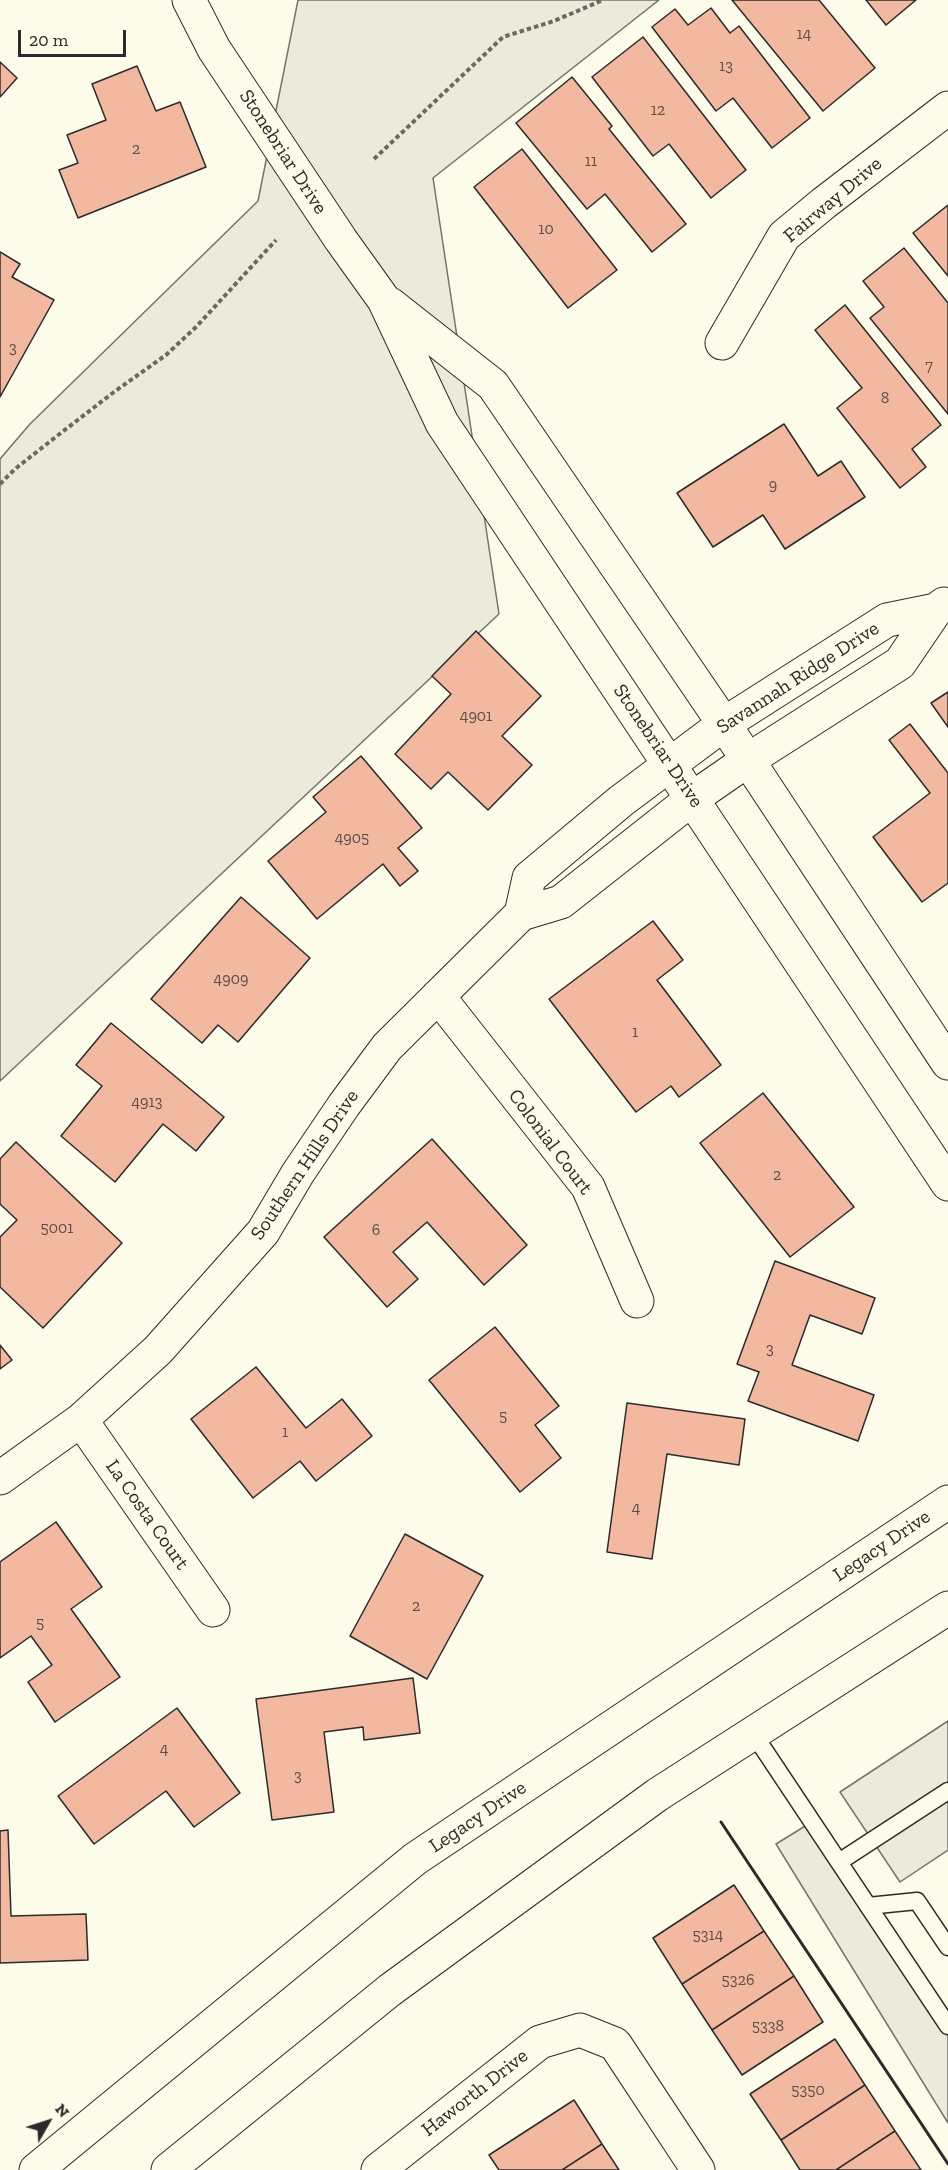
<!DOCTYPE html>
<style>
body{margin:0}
#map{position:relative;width:948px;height:2170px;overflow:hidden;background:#fdfbea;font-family:"Zilla Slab",serif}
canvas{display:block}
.north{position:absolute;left:18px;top:2092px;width:60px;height:60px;-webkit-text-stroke:4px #fdfbea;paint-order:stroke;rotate:51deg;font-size:16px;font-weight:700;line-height:24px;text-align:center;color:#2b2b2b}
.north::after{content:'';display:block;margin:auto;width:21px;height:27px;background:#2b2b2b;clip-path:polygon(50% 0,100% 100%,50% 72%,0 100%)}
.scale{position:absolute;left:18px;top:30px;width:108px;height:27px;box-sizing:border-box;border:3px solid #2b2b2b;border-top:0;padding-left:8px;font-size:18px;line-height:21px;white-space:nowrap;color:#2b2b2b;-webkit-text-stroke:4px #fdfbea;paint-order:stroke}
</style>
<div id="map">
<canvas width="948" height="2170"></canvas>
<div class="north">N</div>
<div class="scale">20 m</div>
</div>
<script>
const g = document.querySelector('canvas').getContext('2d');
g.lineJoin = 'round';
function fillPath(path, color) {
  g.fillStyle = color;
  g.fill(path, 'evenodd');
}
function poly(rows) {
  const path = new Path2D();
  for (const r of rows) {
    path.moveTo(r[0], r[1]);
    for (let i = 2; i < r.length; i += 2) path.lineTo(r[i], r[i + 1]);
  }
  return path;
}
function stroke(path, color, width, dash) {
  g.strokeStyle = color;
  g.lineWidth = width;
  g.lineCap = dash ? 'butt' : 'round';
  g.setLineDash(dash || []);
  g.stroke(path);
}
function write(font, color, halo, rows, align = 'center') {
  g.font = font + ' "Zilla Slab",serif';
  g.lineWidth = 4.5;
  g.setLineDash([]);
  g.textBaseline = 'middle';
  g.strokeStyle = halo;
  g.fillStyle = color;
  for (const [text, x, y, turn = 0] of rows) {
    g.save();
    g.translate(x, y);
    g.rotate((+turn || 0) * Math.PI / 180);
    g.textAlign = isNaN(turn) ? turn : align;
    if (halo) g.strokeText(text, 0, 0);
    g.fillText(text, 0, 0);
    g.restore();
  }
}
const green = poly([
 [298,0,659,0,433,178,499,614,0,1081,0,459,30,424,258,201,298,0]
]);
const parking = poly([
 [948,1721,948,1850,900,1882,840,1792,948,1721],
 [815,1820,948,2020,948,2123,776,1844,815,1820]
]);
const building = poly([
 [732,0,819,0,875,68,823,111,732,0],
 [866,0,916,0,886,25,866,0],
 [711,8,730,33,739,26,810,118,772,148,733,98,716,111,652,27,675,9,688,25,711,8],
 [643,37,746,170,711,198,669,144,653,156,592,77,643,37],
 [0,62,17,78,0,97,0,62],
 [137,66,156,111,180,102,206,167,78,218,59,170,78,163,67,135,106,120,92,84,137,66],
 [572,77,612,126,609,129,686,224,652,252,605,194,587,209,516,123,572,77],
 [522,149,617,270,568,308,474,187,522,149],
 [948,205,948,276,913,233,948,205],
 [904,248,948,303,948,414,870,318,884,307,863,281,904,248],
 [0,252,20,264,12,277,54,300,0,397,0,252],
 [845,305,941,425,912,449,926,467,900,488,837,408,862,388,815,330,845,305],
 [784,424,818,476,841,461,865,497,785,549,763,515,713,547,677,493,784,424],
 [476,631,541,696,502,736,532,765,488,810,448,772,431,789,395,754,451,694,432,676,476,631],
 [948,692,948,727,931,703,948,692],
 [910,724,948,773,948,883,922,902,873,837,930,793,889,740,910,724],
 [361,756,422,828,398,848,418,871,400,886,383,864,317,919,268,861,326,812,313,797,361,756],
 [241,897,310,958,238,1042,218,1025,202,1043,151,999,241,897],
 [653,921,683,960,657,980,721,1065,679,1097,671,1086,636,1112,549,999,653,921],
 [111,1023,224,1117,196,1151,163,1124,115,1182,61,1136,102,1086,76,1065,111,1023],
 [763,1093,854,1207,790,1257,700,1143,763,1093],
 [432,1139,527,1245,484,1285,427,1222,393,1252,418,1279,387,1307,324,1237,432,1139],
 [16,1142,122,1243,43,1328,0,1287,0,1237,17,1220,0,1204,0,1159,16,1142],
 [775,1261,875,1298,862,1334,810,1315,792,1365,874,1395,858,1441,748,1401,759,1372,737,1364,775,1261],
 [495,1327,559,1406,535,1425,561,1458,520,1492,429,1380,495,1327],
 [0,1345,12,1360,0,1369,0,1345],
 [256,1367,306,1428,342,1399,372,1436,316,1481,300,1461,253,1498,191,1419,256,1367],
 [627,1403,745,1419,739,1465,667,1454,652,1559,607,1552,627,1403],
 [56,1522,102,1587,71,1609,120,1677,55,1722,28,1682,52,1665,31,1636,0,1658,0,1562,56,1522],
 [405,1534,483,1576,427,1679,350,1636,405,1534],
 [413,1678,420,1733,364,1740,363,1727,324,1732,334,1812,272,1820,256,1699,413,1678],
 [177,1708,240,1793,194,1827,166,1791,94,1844,58,1796,177,1708],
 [8,1830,11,1916,86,1914,88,1960,0,1963,0,1831,8,1830],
 [734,1885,764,1931,682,1984,653,1938,734,1885],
 [764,1931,794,1976,712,2030,682,1984,764,1931],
 [794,1976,823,2022,742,2075,712,2030,794,1976],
 [835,2039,865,2085,781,2140,750,2094,835,2039],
 [865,2085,895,2131,836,2170,800,2170,781,2140,865,2085],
 [574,2100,602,2144,562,2170,499,2170,489,2155,574,2100],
 [895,2131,921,2170,836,2170,895,2131],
 [602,2144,619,2170,562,2170,602,2144]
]);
const path = poly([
 [374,159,503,37,554,21,603,0],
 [0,484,15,469,57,436,114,392,166,355,196,327,276,240]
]);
const lane = poly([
 [753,1733,948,2026],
 [839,1862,948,1791],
 [868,1906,917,1901,948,1947]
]);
const street = poly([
 [189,0,214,49,341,240,384,300,442,423,948,1184],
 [390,304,493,385,724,724,948,1063],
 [722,343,784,236,824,203,948,108],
 [521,914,529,878,621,801,724,724,887,620,936,610,944,604],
 [438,996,588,1187,637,1301],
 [81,1420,213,1610],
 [0,1478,81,1420,158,1350,263,1232,298,1173,344,1105,387,1047,521,914,561,902,693,798,748,760,900,663,936,610],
 [378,2170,540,2042,580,2030,615,2044,698,2170]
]);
const secondary = poly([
 [36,2170,415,1859,948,1502],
 [168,2170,390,1990,657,1795,948,1608]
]);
const wall = poly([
 [721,1822,948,2164]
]);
const numberNames = [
 ["14",804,34],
 ["13",726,66],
 ["12",658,110],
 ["2",136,149],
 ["11",591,161],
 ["10",546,229],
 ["3",13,348],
 ["7",929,366],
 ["8",885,398],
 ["9",773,485],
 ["4901",476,716],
 ["4905",352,838],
 ["4909",231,979],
 ["1",635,1032],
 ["4913",147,1102],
 ["2",777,1175],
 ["5001",57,1228],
 ["6",376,1230],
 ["3",770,1349],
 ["5",503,1416],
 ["1",285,1432],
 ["4",636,1508],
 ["2",416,1606],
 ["5",40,1623],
 ["4",164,1749],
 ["3",298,1776],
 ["5314",708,1935],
 ["5326",738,1980],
 ["5338",768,2026],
 ["5350",808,2090]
];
const streetNames = [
 ["Stonebriar Drive",283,152,57],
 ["Fairway Drive",833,200,-40],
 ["Savannah Ridge Drive",798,678,-33],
 ["Stonebriar Drive",658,746,56],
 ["Colonial Court",550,1142,53],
 ["Southern Hills Drive",305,1165,-56],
 ["La Costa Court",147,1515,55],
 ["Legacy Drive",882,1546,-34],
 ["Legacy Drive",478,1817,-34],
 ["Haworth Drive",475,2093,-38]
];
fillPath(green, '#ecebdb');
stroke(green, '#74746e', 1.5);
fillPath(parking, '#eceadb');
stroke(parking, '#74746e', 1.5);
fillPath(building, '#f2b8a0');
stroke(building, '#2b2b2b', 1.5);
stroke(lane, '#2b2b2b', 19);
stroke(street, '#2b2b2b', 35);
stroke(secondary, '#2b2b2b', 35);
stroke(path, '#6a6964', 4, [4.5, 3]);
stroke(lane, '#fdfbea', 16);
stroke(street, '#fdfbea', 33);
stroke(secondary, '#fdfbea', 33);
stroke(wall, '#2b2b2b', 3);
write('16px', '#5d4e48', null, numberNames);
write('20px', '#2b2b2b', '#fdfbea', streetNames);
</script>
